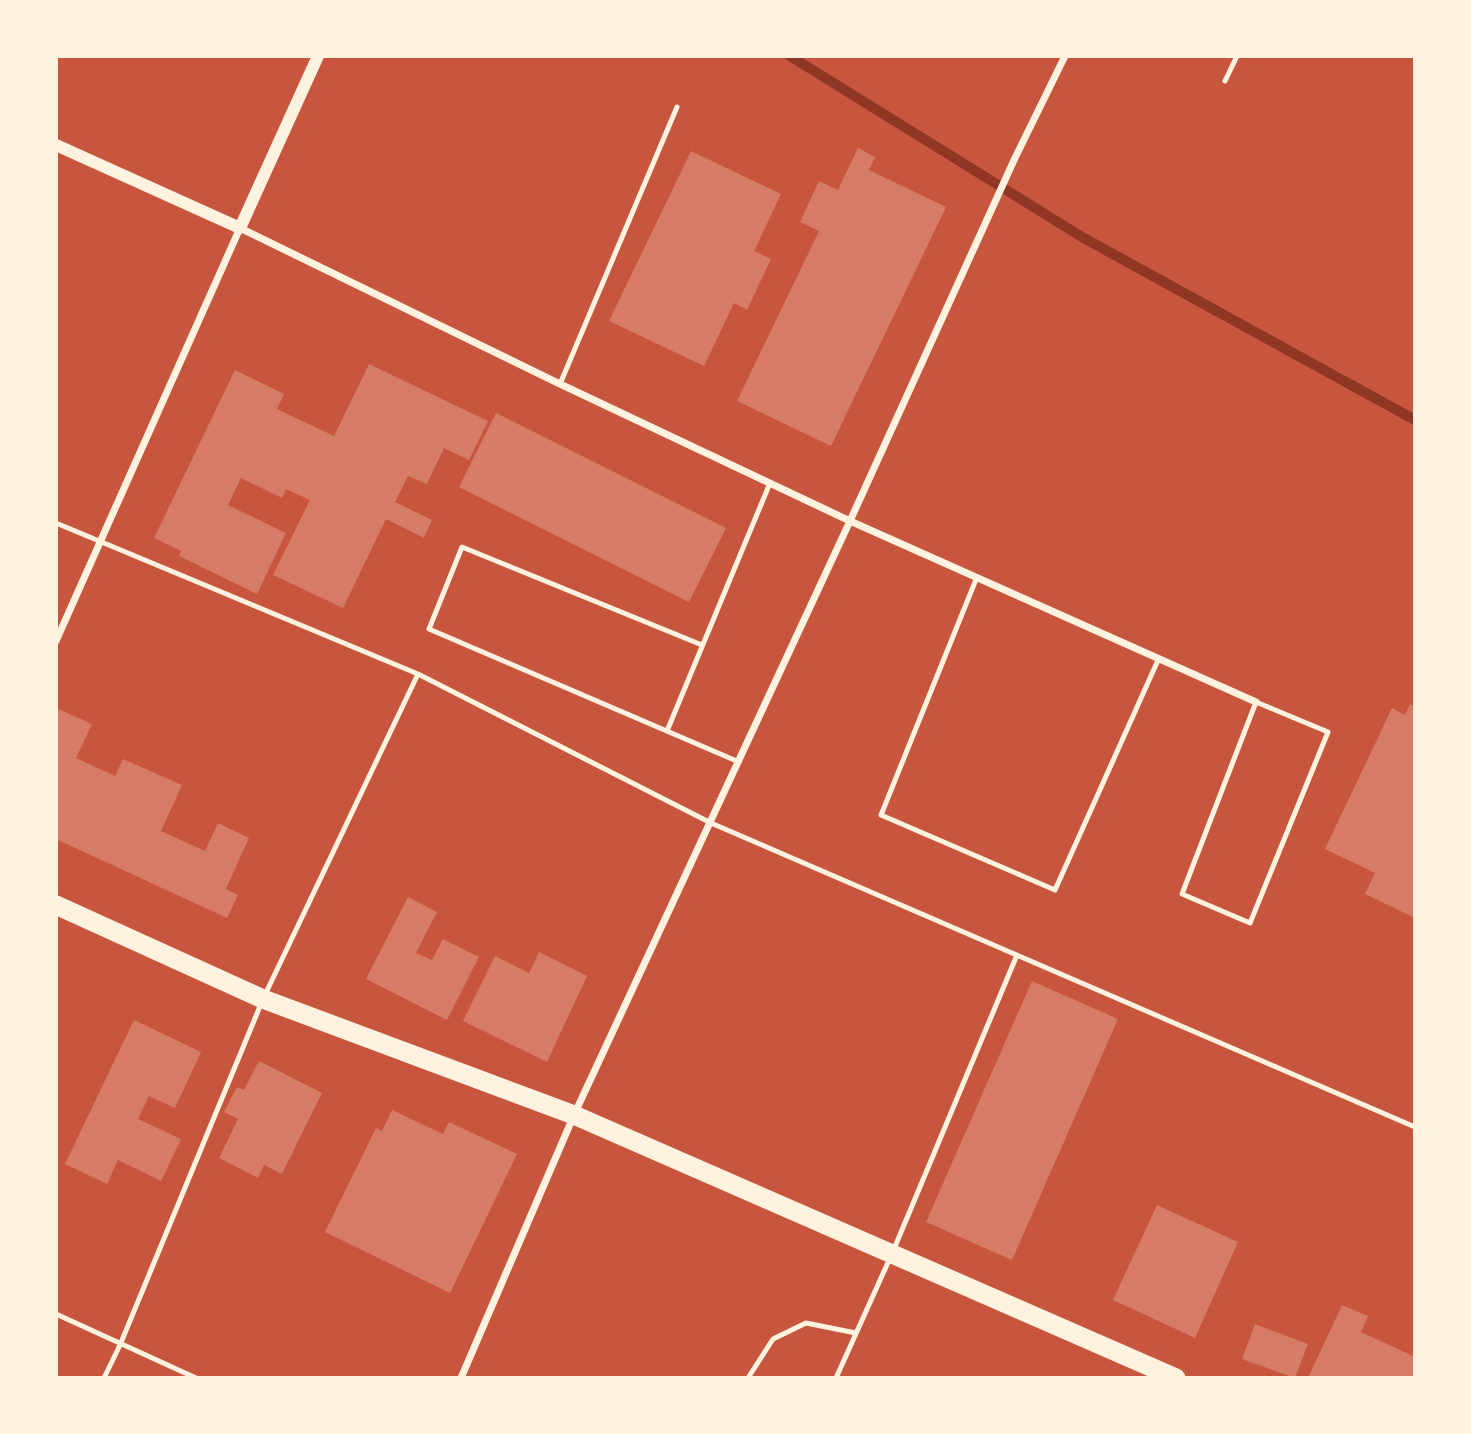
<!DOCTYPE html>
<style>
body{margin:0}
#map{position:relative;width:1471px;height:1434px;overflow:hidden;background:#c8553d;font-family:"Open Sans",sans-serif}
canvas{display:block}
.frame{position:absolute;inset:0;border:58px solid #fff3e0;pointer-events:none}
</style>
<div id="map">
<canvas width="1471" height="1434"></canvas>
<div class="frame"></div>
</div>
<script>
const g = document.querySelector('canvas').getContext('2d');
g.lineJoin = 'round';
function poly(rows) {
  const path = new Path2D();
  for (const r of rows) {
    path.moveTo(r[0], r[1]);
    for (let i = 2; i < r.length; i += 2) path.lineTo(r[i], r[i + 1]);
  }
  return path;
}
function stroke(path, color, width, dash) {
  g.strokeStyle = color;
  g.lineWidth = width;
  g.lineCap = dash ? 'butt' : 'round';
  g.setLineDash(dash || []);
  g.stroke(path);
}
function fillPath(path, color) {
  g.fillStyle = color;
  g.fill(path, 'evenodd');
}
const stream = poly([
 [790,56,1082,237,1415,420]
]);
const building = poly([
 [858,148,875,157,869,170,946,207,831,446,737,401,819,231,800,222,819,181,838,190],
 [691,151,781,194,754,251,771,259,747,310,734,303,704,366,609,321],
 [369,364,488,421,469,460,444,448,427,484,408,476,395,502,432,520,424,538,386,519,343,608,273,575,310,500,286,489,282,498,241,478,228,505,286,533,257,594,179,556,181,551,154,538,235,370,284,394,277,409,334,436],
 [496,413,726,528,689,602,459,487],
 [1410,704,1415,707,1415,918,1365,894,1375,873,1325,849,1392,708,1405,715],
 [56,708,92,724,76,758,115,776,123,759,182,785,161,831,205,851,218,823,249,838,226,889,238,895,227,918,56,839],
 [408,897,437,912,416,953,432,960,443,939,479,957,447,1020,366,979],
 [539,952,587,976,547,1062,463,1021,495,956,529,973],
 [1032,981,1118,1019,1012,1260,926,1222],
 [134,1020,201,1052,175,1108,149,1096,138,1119,181,1139,161,1181,118,1160,107,1184,65,1164],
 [259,1061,322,1093,282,1174,264,1165,258,1178,219,1158,238,1119,224,1112,237,1087,244,1090],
 [392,1110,443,1134,449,1122,517,1154,450,1293,325,1232,376,1128,382,1131],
 [1157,1205,1238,1242,1195,1338,1113,1300],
 [1342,1305,1368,1316,1361,1332,1415,1357,1415,1378,1308,1378],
 [1255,1324,1308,1344,1295,1378,1242,1359]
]);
const service = poly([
 [1225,81,1237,56],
 [560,384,677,107],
 [56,523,418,674,711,823,1415,1127],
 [977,577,881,815,1055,890,1159,658],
 [702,645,462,547,429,629,739,762],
 [1256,702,1328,732,1250,923,1182,894,1256,702],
 [667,731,770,483],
 [894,1249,1017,955],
 [56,1314,196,1378],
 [104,1378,120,1345,263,999,418,674],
 [748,1378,773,1339,806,1323,856,1333],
 [836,1378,890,1258]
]);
const minor = poly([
 [56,641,240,228,560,384,850,521,1256,702],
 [461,1378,574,1115,850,521,1015,158,1065,56]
]);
const tertiary = poly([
 [56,145,240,228,318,56]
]);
const trunk = poly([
 [56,905,263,999,574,1115,1176,1378]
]);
stroke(stream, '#8f3625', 10);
fillPath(building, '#d67c66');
stroke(service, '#fff3e0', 5);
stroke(minor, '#fff3e0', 7);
stroke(tertiary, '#fff3e0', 12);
stroke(trunk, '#fff3e0', 19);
</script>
